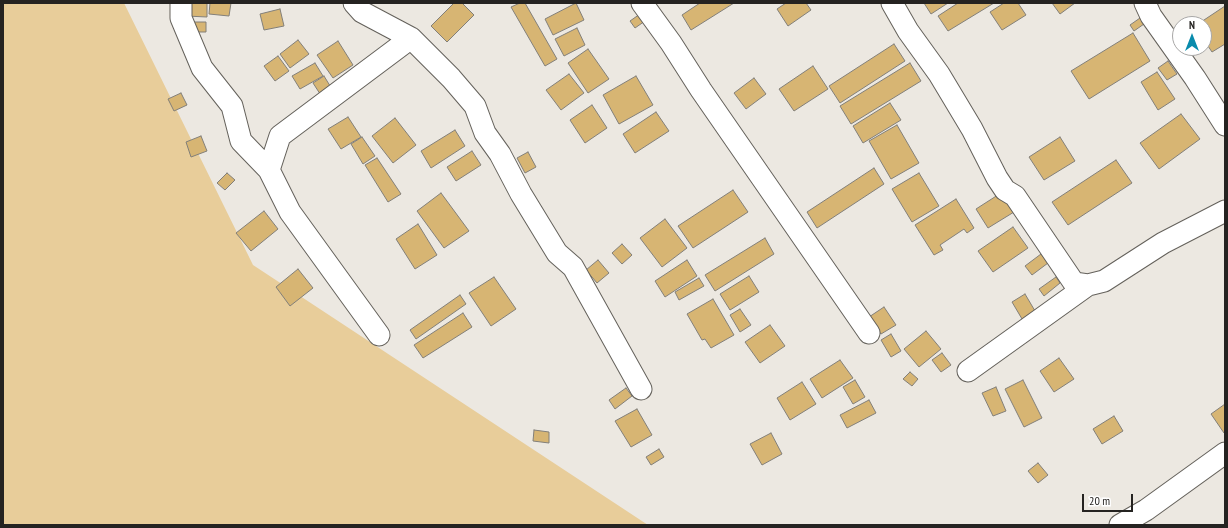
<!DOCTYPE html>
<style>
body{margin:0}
#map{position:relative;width:1228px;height:528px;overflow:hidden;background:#ece8e1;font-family:"PT Sans Narrow",sans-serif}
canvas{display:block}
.frame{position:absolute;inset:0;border:4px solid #252321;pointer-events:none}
.north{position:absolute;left:1172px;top:16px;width:40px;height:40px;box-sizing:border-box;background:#fff;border:1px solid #a8a7a6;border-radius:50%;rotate:0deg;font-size:11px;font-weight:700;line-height:16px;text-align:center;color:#252321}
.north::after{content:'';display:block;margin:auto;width:14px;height:18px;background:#098bac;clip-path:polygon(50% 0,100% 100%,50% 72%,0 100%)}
.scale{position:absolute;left:1082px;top:494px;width:51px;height:18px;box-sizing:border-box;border:2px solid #252321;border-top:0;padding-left:5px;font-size:12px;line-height:14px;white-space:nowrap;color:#252321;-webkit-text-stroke:3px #fff;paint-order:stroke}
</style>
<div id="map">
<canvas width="1228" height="528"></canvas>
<div class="frame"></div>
<div class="north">N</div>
<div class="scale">20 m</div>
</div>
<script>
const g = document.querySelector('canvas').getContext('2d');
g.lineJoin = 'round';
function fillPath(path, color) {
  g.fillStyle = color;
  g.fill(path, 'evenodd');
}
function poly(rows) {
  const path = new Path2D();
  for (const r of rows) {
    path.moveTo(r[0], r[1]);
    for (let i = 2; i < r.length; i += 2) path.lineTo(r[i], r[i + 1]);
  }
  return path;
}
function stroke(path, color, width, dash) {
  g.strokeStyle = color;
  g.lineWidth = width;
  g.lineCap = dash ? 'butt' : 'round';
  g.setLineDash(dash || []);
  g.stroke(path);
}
const green = poly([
 [3,3,124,3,253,265,648,525,3,525]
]);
const building = poly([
 [187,3,207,3,207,17,186,16,187,3],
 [210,3,231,3,229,16,209,14,210,3],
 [454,3,462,3,474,15,447,42,431,26,454,3],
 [520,3,525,3,557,59,545,66,511,7,520,3],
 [576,3,584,20,553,35,545,19,576,3],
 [700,3,734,3,691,30,682,15,700,3],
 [786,3,806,3,811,10,788,26,777,9,786,3],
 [924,3,948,3,931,14,924,3],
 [958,3,994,3,948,31,938,16,958,3],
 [1004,3,1018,3,1026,15,1002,30,990,12,1004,3],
 [1052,3,1075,3,1060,14,1052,3],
 [1225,6,1225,44,1212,52,1204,40,1204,24,1198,24,1225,6],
 [280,9,284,26,264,30,260,14,280,9],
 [640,14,645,21,635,28,630,21,640,14],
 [1140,18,1144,24,1134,31,1130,25,1140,18],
 [192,22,206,22,206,32,192,32,192,22],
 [577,28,585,45,564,56,555,39,577,28],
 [1133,33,1150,61,1089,99,1071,71,1133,33],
 [298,40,309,54,290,68,280,54,298,40],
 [338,41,353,65,333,78,317,55,338,41],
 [894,44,905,61,840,103,829,86,894,44],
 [588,49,609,79,588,93,568,63,588,49],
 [278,56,289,71,275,81,264,66,278,56],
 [1168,61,1177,74,1167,80,1158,68,1168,61],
 [315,63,323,76,300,89,292,76,315,63],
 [910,63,921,81,851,124,840,106,910,63],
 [813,66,828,89,794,111,779,89,813,66],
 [1157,72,1175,99,1158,110,1141,82,1157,72],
 [569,74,584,93,561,110,546,90,569,74],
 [324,76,335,94,324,100,313,83,324,76],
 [636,76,653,105,619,124,603,95,636,76],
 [754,78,766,94,746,109,734,93,754,78],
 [181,93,187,105,174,111,168,99,181,93],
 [890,103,901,120,863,143,853,126,890,103],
 [592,105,607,128,585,143,570,120,592,105],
 [656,112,669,131,635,153,623,134,656,112],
 [1181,114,1200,139,1159,169,1140,143,1181,114],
 [348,117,361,137,341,149,328,129,348,117],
 [395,118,416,145,393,163,372,136,395,118],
 [897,125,919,163,891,179,869,141,897,125],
 [455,130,465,146,431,168,421,151,455,130],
 [201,136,207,151,191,157,186,142,201,136],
 [362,137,375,156,363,164,351,144,362,137],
 [1060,137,1075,161,1044,180,1029,157,1060,137],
 [472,151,481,165,456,181,447,167,472,151],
 [528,152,536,167,525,173,517,158,528,152],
 [377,158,401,194,388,202,365,165,377,158],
 [1116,160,1132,183,1068,225,1052,202,1116,160],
 [874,168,884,184,817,228,807,212,874,168],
 [227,173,235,180,225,190,217,183,227,173],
 [919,173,939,206,912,222,892,189,919,173],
 [733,190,748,212,693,248,678,226,733,190],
 [441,193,469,231,444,248,417,211,441,193],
 [1001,193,1014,212,988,228,976,209,1001,193],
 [956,199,974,228,967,233,964,229,940,245,943,250,934,255,915,225,956,199],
 [264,211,278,229,251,251,236,233,264,211],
 [665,219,687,248,662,267,640,238,665,219],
 [418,224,437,255,415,269,396,239,418,224],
 [1013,227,1028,248,993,272,978,251,1013,227],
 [765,238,774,254,715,291,705,275,765,238],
 [622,244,632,255,622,264,612,253,622,244],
 [1041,254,1048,263,1032,275,1025,266,1041,254],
 [598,260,609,273,597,283,586,270,598,260],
 [687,260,697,276,665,297,655,281,687,260],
 [298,269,313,288,290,306,276,287,298,269],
 [749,276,759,292,730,310,720,294,749,276],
 [494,277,516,309,491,326,469,293,494,277],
 [1056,277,1060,283,1044,296,1039,289,1056,277],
 [699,278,704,286,679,300,675,292,699,278],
 [1025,294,1038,316,1025,324,1012,302,1025,294],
 [460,295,466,304,416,339,410,330,460,295],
 [713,299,734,335,711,348,705,339,702,340,687,314,713,299],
 [884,307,896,325,881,334,869,317,884,307],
 [740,309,751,325,740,332,730,315,740,309],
 [463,313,472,327,423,358,414,345,463,313],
 [770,325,785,346,760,363,745,342,770,325],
 [926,331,941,349,919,367,904,349,926,331],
 [891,334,901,351,891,357,881,340,891,334],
 [942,353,951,365,941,372,932,360,942,353],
 [1059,358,1074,379,1054,392,1040,371,1059,358],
 [840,360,853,378,822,398,810,379,840,360],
 [910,372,918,379,912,386,903,379,910,372],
 [855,380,865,397,853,404,843,387,855,380],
 [1023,380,1042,418,1024,427,1005,389,1023,380],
 [802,382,816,404,790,420,777,398,802,382],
 [996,387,1006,411,993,416,982,393,996,387],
 [626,388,632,396,615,409,609,400,626,388],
 [869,400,876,413,847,428,840,415,869,400],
 [1225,404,1225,432,1224,433,1211,414,1225,404],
 [637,409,652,435,631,447,615,421,637,409],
 [1114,416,1123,431,1102,444,1093,429,1114,416],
 [534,430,549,432,549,443,533,441,534,430],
 [771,433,782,454,762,465,750,444,771,433],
 [659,449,664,457,651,465,646,457,659,449],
 [1038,463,1048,475,1038,483,1028,471,1038,463]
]);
const minor = poly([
 [181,3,181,18,202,68,232,106,241,141,269,170],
 [354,3,362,12,411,38,451,78,475,106,485,133,500,154,521,194,557,253,573,267,641,389],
 [642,3,671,43,701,90,869,333],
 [892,3,908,31,939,74,972,129,997,178,1005,190,1015,196,1074,283,1088,285,1104,281,1163,243,1225,211],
 [1145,3,1151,16,1195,78,1225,125],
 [379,335,290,212,269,170,280,136,411,38],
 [968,371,1088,285],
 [1120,525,1146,510,1225,453]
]);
fillPath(green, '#e8cd9a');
fillPath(building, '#d7b573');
stroke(building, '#827f79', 1);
stroke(minor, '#64615b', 23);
stroke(minor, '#fff', 21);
</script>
